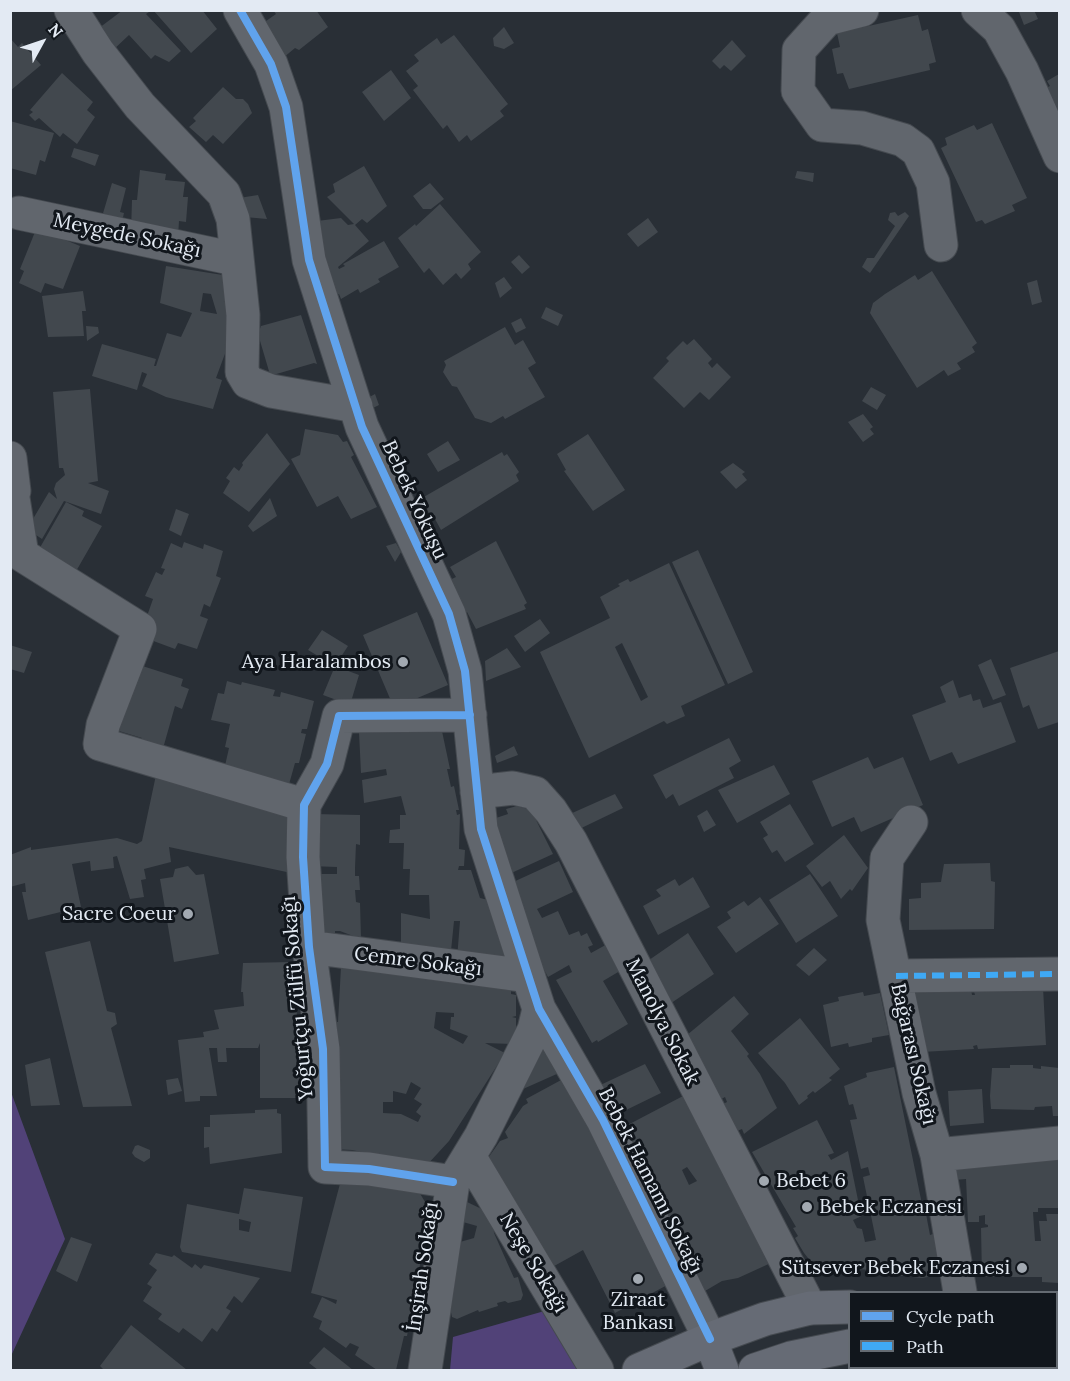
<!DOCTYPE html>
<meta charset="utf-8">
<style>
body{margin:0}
#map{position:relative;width:1070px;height:1381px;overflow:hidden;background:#292f36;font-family:Lora,serif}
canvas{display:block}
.frame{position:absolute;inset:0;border:12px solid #e3eaf3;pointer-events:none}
.legend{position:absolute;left:848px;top:1291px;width:210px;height:78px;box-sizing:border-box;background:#11161c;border:2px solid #656b72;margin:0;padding:8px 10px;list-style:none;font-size:18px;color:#e3eaf3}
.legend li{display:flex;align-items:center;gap:12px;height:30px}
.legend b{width:30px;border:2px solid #656b72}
.north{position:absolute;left:12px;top:12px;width:60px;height:60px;-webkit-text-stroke:4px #11161c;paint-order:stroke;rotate:50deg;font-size:16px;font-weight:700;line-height:24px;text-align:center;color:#e3eaf3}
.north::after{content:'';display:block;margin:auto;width:21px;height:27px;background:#e3eaf3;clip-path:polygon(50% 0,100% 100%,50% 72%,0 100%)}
</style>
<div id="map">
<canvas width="1070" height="1381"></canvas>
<div class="frame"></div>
<ul class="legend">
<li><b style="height:8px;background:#60a3ed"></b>Cycle path</li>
<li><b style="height:8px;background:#3fa9f5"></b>Path</li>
</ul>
<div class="north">N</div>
</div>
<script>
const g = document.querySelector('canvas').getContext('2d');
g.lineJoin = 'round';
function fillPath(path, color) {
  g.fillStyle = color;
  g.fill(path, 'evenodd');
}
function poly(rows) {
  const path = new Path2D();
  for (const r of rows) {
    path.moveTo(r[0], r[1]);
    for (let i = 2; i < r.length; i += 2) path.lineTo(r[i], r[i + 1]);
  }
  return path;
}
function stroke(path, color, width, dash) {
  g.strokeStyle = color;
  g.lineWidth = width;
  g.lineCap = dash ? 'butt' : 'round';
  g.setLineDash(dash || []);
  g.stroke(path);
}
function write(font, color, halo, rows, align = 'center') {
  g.font = font + ' Lora,serif';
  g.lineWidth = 6;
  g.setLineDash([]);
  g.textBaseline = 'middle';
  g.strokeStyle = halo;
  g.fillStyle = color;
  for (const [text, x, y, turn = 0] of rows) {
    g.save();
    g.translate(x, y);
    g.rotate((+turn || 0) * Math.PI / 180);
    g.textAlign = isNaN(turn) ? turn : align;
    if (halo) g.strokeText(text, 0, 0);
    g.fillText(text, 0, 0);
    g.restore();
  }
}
const green = poly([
 [11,1092,65,1239,11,1356],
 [548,1310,584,1370,450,1370,453,1337]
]);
const building = poly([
 [123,10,152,10,146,14,181,51,169,62,155,55,151,59,129,35,111,52,95,31],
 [153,10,202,10,217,29,191,53],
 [273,10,316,10,328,27,299,50,295,48,283,58,259,26,276,14],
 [1034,10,1038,19,1024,25,1019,12],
 [918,15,922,31,928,29,936,62,929,64,930,70,849,89,843,73,837,74,832,49,840,47,837,33],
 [504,27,514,43,504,49,494,46,493,38],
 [454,35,508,104,500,111,504,116,471,141,467,135,459,142,447,125,443,129,413,90,418,86,406,71,419,61,414,55,437,38,441,44],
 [10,38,18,47,22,43,41,65,10,91],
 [732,40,746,56,731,71,724,65,720,69,712,61],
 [391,70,411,98,384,121,362,92],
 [62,73,93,102,87,110,95,117,77,144,63,133,60,137,39,118,35,121,29,115,33,112,30,110],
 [1059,74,1059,116,1044,89,1050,86,1047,81],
 [223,87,236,99,243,99,248,104,252,113,223,144,213,135,206,142,189,127,196,121,193,118],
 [10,121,54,133,45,162,40,160,36,175,10,168],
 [992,123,1027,198,1012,205,1015,211,985,224,982,220,976,222,941,148,947,145,945,138,974,125,977,130],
 [74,148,99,155,95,166,71,157],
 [364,166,387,206,367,223,362,219,355,225,369,241,338,267,339,269,345,266,343,264,384,241,399,267,378,279,380,282,360,293,358,289,341,299,339,294,335,296,317,221,341,218,348,225,354,224,327,197,335,192,333,184],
 [140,170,166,174,165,180,185,182,183,197,188,197,186,222,179,221,178,237,131,232,132,200,137,200],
 [797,171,814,173,813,182,795,178],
 [112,183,126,188,120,212,124,213,121,226,101,220],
 [430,183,444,199,431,209,423,209,413,196],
 [258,195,267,219,245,217,239,198],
 [440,204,481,252,468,264,471,269,461,279,456,273,443,285,429,268,424,273,398,238,415,224,416,226],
 [895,212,898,216,905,212,909,216,870,273,862,267,867,258,874,258,895,226,888,220,890,213],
 [648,218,658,232,638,247,627,234],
 [39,222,63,239,80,246,63,289,45,283,41,293,19,283,24,271,20,269],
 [519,255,530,267,522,274,511,262],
 [166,266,229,276,226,351,216,378,222,380,213,409,166,397,142,386,147,374,142,372,137,390,92,376,102,344,156,359,154,366,156,366,167,333,181,337,192,313,160,303],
 [203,293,211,294,217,314,200,311],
 [932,271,977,343,972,347,975,352,957,363,961,369,948,376,944,370,917,388,870,313,873,303,885,294,915,275,918,280],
 [504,277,512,288,500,298,495,283],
 [1037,280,1042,302,1032,305,1027,283],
 [83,291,86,311,82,311,84,336,48,337,42,296],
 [546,307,563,315,558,326,541,318],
 [301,315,317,364,314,363,273,375,271,378,258,334,261,326],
 [521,318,526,328,516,333,511,323],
 [86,326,98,327,99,333,87,341],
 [505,327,515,345,523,340,536,363,528,368,545,397,505,419,503,416,491,423,475,418,457,387,452,386,443,372,446,365,444,361],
 [694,339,712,359,708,363,712,368,717,363,731,377,709,400,700,392,684,408,653,378,669,361,666,358,683,341,687,345],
 [871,387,886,395,877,410,862,401],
 [90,389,98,481,88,483,109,491,101,514,64,501,42,539,27,529,49,492,57,499,54,489,56,483,65,475,63,468,59,468,53,392],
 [375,394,379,405,369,410,364,400],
 [863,414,873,427,870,429,874,434,863,442,848,422],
 [305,429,338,435,343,442,347,441,354,455,351,457,377,507,351,519,338,496,317,507,291,459,300,455],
 [267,433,290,464,249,512,223,493,230,481,226,478,234,467,239,471,243,465,242,463],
 [588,434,625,490,593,511,564,471,566,470,557,454],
 [448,441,460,460,438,472,427,454],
 [502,452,504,456,507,454,519,472,516,475,519,481,441,530,435,519,432,520,422,498],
 [733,463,745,472,742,474,747,480,736,489,720,472],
 [270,498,277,516,253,532,248,526],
 [66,502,84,511,82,516,102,526,75,573,38,551],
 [176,509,189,514,181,536,169,530],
 [496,541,527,603,524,605,526,609,476,629,467,612,460,616,443,583,456,577,450,567],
 [184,542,203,549,204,544,223,551,216,576,221,578,210,607,204,604,200,616,208,619,197,649,178,643,175,649,140,636,153,599,145,596,156,572,162,575,165,569,161,568,171,543,182,548],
 [396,543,401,552,395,562,386,546],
 [698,550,753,672,728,684,672,562],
 [669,563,725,685,681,706,685,716,667,724,664,721,589,758,540,652,610,618,600,597,620,586,618,584,628,579,630,582],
 [622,643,648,697,641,701,615,647],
 [417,612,448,685,394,708,363,635],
 [540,619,550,633,525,652,514,636],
 [322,630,348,646,335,666,308,650],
 [10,645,32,652,24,673,10,669],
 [507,648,521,667,486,681,485,661],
 [1059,651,1059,722,1038,729,1029,705,1023,708,1010,668],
 [991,659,1006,695,993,700,978,665],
 [130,662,183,679,181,686,189,689,182,709,175,706,162,752,141,744,142,738,109,728],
 [335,666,359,675,350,705,323,695],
 [953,680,959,698,971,694,973,701,980,699,983,708,1001,702,1016,742,958,764,952,752,930,761,912,715,946,702,940,687],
 [227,681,241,685,242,682,275,690,273,696,280,697,281,692,314,701,307,729,302,729,301,733,306,734,299,763,295,763,286,795,222,779,229,748,225,747,230,724,211,720,218,693,224,694],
 [439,717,450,769,447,769,451,787,454,786,459,810,456,810,457,815,460,814,459,849,465,850,464,866,459,866,458,870,471,870,480,898,492,901,493,919,509,962,457,959,460,921,454,921,451,951,401,943,401,913,430,919,429,895,409,895,410,869,403,869,404,843,389,843,390,830,400,829,400,815,406,815,401,796,364,803,362,780,387,775,386,769,361,773,359,732],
 [729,738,741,761,729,768,734,778,679,806,673,794,666,799,653,775],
 [514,746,518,755,497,763,495,756],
 [868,757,874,769,903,757,923,805,861,832,854,817,832,827,812,781],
 [774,765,790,794,737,823,718,790],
 [156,775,292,807,296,874,169,847,171,862,144,869,146,879,141,880,144,897,130,899,117,856,113,857,114,868,91,871,90,861,72,864,81,907,28,920,22,892,26,892,25,883,10,887,10,855,31,847,31,850,117,838,137,844,142,841],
 [615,794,623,808,569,834,561,818],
 [790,804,814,844,785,862,777,850,772,853,763,838,768,835,760,822],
 [517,806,531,810,553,854,507,875,493,819,508,814,506,809],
 [707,810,716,825,704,832,697,816],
 [314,814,360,815,360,845,356,844,355,868,355,876,359,876,360,890,355,890,356,902,360,903,361,939,340,931,335,931,335,934,323,932,313,874,337,874,337,867,310,866],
 [844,835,868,868,852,891,850,889,841,899,830,881,822,887,806,866],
 [559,861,573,892,537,909,542,918,558,911,569,935,579,931,581,936,587,933,593,945,588,947,591,953,611,942,625,968,603,981,628,1024,598,1042,597,1040,592,1043,556,980,572,972,569,965,548,977,535,953,511,883],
 [990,863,991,881,995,882,994,929,909,930,909,899,921,898,921,883,941,882,944,864],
 [188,866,196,875,204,874,219,954,174,962,160,879,173,877,175,869],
 [810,874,838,916,796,943,769,900],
 [693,877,710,907,658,935,643,906,661,896,656,890,675,879,679,886],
 [760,897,779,924,736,953,717,927,731,918,727,912,744,901,748,906],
 [688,933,714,974,658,1012,639,967],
 [90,941,107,1011,115,1013,117,1024,111,1028,132,1106,83,1107,45,952],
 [814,948,827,960,809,976,796,965],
 [292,962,297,1016,299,1020,304,1021,300,1098,260,1098,260,1043,258,1048,226,1048,227,1062,218,1062,217,1048,209,1048,217,1096,200,1096,200,1101,185,1102,178,1040,204,1037,203,1032,219,1029,214,1010,244,1006,243,992,241,992,243,963],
 [341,967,511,984,511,994,516,995,516,1016,512,1017,516,1018,516,1036,512,1036,512,1044,485,1043,505,1053,449,1141,426,1166,352,1150,333,1149,335,1022,338,1022],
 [436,1012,454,1013,454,1017,451,1017,450,1029,468,1036,463,1044,434,1028],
 [411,1082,421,1088,414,1099,422,1104,416,1112,421,1116,418,1122,401,1114,383,1113,383,1102,393,1102,393,1091,406,1094],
 [1043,987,1046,1045,978,1049,977,1045,973,1046,974,1049,922,1052,915,990,971,989,972,995,975,995,974,991],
 [863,992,864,996,880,993,889,1035,872,1038,872,1042,849,1047,848,1043,831,1047,823,1005,839,1001,838,997],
 [734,996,749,1014,731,1031,749,1054,747,1056,760,1074,777,1108,744,1134,742,1129,737,1131,723,1104,727,1102,725,1097,716,1102,687,1035],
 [800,1018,840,1069,829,1078,832,1080,815,1093,813,1091,807,1096,808,1098,799,1105,785,1083,758,1053],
 [542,1042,559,1073,514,1093],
 [50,1058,60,1105,31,1106,25,1065],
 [645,1064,661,1093,618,1114,617,1121,594,1088],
 [1010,1065,1033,1065,1033,1068,1041,1069,1041,1066,1059,1068,1059,1116,1053,1116,1052,1106,1035,1107,1034,1110,991,1109,990,1096,992,1068,1010,1068],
 [894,1067,924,1214,926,1214,930,1235,933,1234,939,1263,938,1269,934,1276,922,1278,883,1274,883,1268,870,1267,870,1270,847,1268,847,1271,824,1269,812,1263,804,1253,795,1238,798,1236,793,1228,796,1227,752,1152,817,1120,834,1153,828,1155,831,1160,848,1151,859,1205,862,1204,864,1215,853,1220,857,1228,862,1229,865,1242,876,1240,863,1177,870,1175,868,1167,861,1169,850,1120,857,1119,853,1104,849,1105,844,1086,867,1077,866,1073],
 [178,1078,182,1091,168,1095,166,1080],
 [563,1079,671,1283,615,1313,583,1250,547,1270,486,1161,500,1141,508,1138,505,1132,523,1106,528,1103,526,1099],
 [982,1089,984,1123,950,1126,948,1091],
 [683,1096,773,1262,738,1278,722,1281,705,1291,620,1129],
 [687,1167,697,1181,689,1185,682,1170],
 [277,1109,277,1113,281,1114,282,1153,210,1164,209,1147,204,1148,204,1127,210,1127,210,1115,255,1113,255,1110],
 [138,1145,150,1150,150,1158,144,1162,135,1157,132,1153,135,1146],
 [1059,1146,1059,1208,1038,1208,1038,1212,1033,1212,1035,1241,1041,1241,1039,1221,1047,1221,1046,1214,1059,1214,1059,1283,1042,1282,1042,1277,982,1277,981,1228,988,1227,988,1225,985,1224,985,1215,979,1216,979,1222,968,1222,966,1179,954,1180,951,1159],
 [341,1180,419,1192,430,1210,407,1336,404,1336,396,1370,377,1370,355,1355,359,1347,350,1343,346,1348,319,1329,322,1321,313,1317,322,1297,336,1304,337,1300,311,1293],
 [244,1188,303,1197,291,1272,182,1252,180,1247,187,1204,239,1214],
 [239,1219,251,1222,249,1232,239,1230],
 [465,1201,492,1214,494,1233,514,1278,518,1277,523,1295,521,1300,508,1303,505,1301,497,1303,498,1306,479,1312,478,1310,457,1319,452,1317,449,1303,452,1298,460,1242,474,1238,477,1226,463,1222],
 [71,1237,92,1244,77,1282,56,1271],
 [156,1253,172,1257,174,1255,192,1268,195,1264,201,1269,204,1265,260,1278,242,1303,234,1296,226,1308,231,1311,217,1332,212,1328,202,1342,183,1328,179,1333,158,1319,162,1314,143,1301,152,1287,147,1284,157,1270,149,1264],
 [131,1325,187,1370,104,1370,100,1366],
 [324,1347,353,1370,318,1370,309,1363]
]);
const minor = poly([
 [71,10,98,52,140,106,224,194,233,219,243,315,242,372,248,382,271,391,356,406],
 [240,10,271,64,286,107,309,260,362,427,449,614,465,671,481,829,539,1009,603,1120,710,1339],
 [862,10,827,19,799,50,798,91,822,125,862,128,903,140,918,151,933,183,941,245],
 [978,10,999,29,1022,71,1060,156],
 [19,213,235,259],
 [10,458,14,491,10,503],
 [13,498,22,555,140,629,103,725,100,744,304,805],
 [477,792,513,788,535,793,551,811,571,842,810,1308],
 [911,822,887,858,883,920,919,1093,937,1155,960,1292],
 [309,947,528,976],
 [896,976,1060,974],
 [937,1155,1060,1143],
 [469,1156,597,1370],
 [453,1182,369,1169,325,1167,323,1049,309,947,303,857,304,805,327,764,339,716,470,715],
 [425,1370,453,1182,481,1136,534,1030,539,1009]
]);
const major = poly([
 [1056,1322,1060,1322],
 [710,1339,722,1370],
 [639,1370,710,1339,765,1319,810,1308,850,1307],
 [755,1370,791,1358,850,1346]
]);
const quiet = poly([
 [896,976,1060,974]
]);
const cycleway = poly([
 [240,10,271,64,286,107,309,260,362,427,449,614,465,671,481,829,539,1009,603,1120,710,1339],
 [453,1182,369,1169,325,1167,323,1049,309,947,303,857,304,805,327,764,339,716,470,715]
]);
const markers = [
 [403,662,6,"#a2a9b1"],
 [188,914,6,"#a2a9b1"],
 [764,1181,6,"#a2a9b1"],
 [807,1207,6,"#a2a9b1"],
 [1022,1268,6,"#a2a9b1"],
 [638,1279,6,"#a2a9b1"]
];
const streetNames = [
 ["Meygede Sokağı",127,236,12],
 ["Bebek Yokuşu",414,500,65],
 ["Cemre Sokağı",418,962,7],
 ["Yoğurtçu Zülfü Sokağı",298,998,-95],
 ["Manolya Sokak",662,1022,63],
 ["Bağarası Sokağı",913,1054,77],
 ["Bebek Hamamı Sokağı",650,1181,63],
 ["Neşe Sokağı",533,1263,59],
 ["İnşirah Sokağı",423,1267,-82]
];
const poiNames = [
 ["Aya Haralambos",391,662],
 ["Sacre Coeur",176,914],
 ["Bebet 6",776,1181,"left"],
 ["Bebek Eczanesi",819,1207,"left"],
 ["Sütsever Bebek Eczanesi",1010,1268],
 ["Ziraat",638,1300,"center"],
 ["Bankası",638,1323,"center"]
];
fillPath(green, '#514278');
fillPath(building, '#42484e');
stroke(minor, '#454a50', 35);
stroke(major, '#454a50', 35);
stroke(minor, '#61666d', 33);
stroke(major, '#666b75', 33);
stroke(quiet, '#3fa9f5', 6, [12, 6]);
stroke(cycleway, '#60a3ed', 8);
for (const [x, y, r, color] of markers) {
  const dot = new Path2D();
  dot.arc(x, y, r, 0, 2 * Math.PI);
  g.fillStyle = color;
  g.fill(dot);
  stroke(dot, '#11161c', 2);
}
write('20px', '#e3eaf3', '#11161c', streetNames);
write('20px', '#e3eaf3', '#11161c', poiNames, 'right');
</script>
